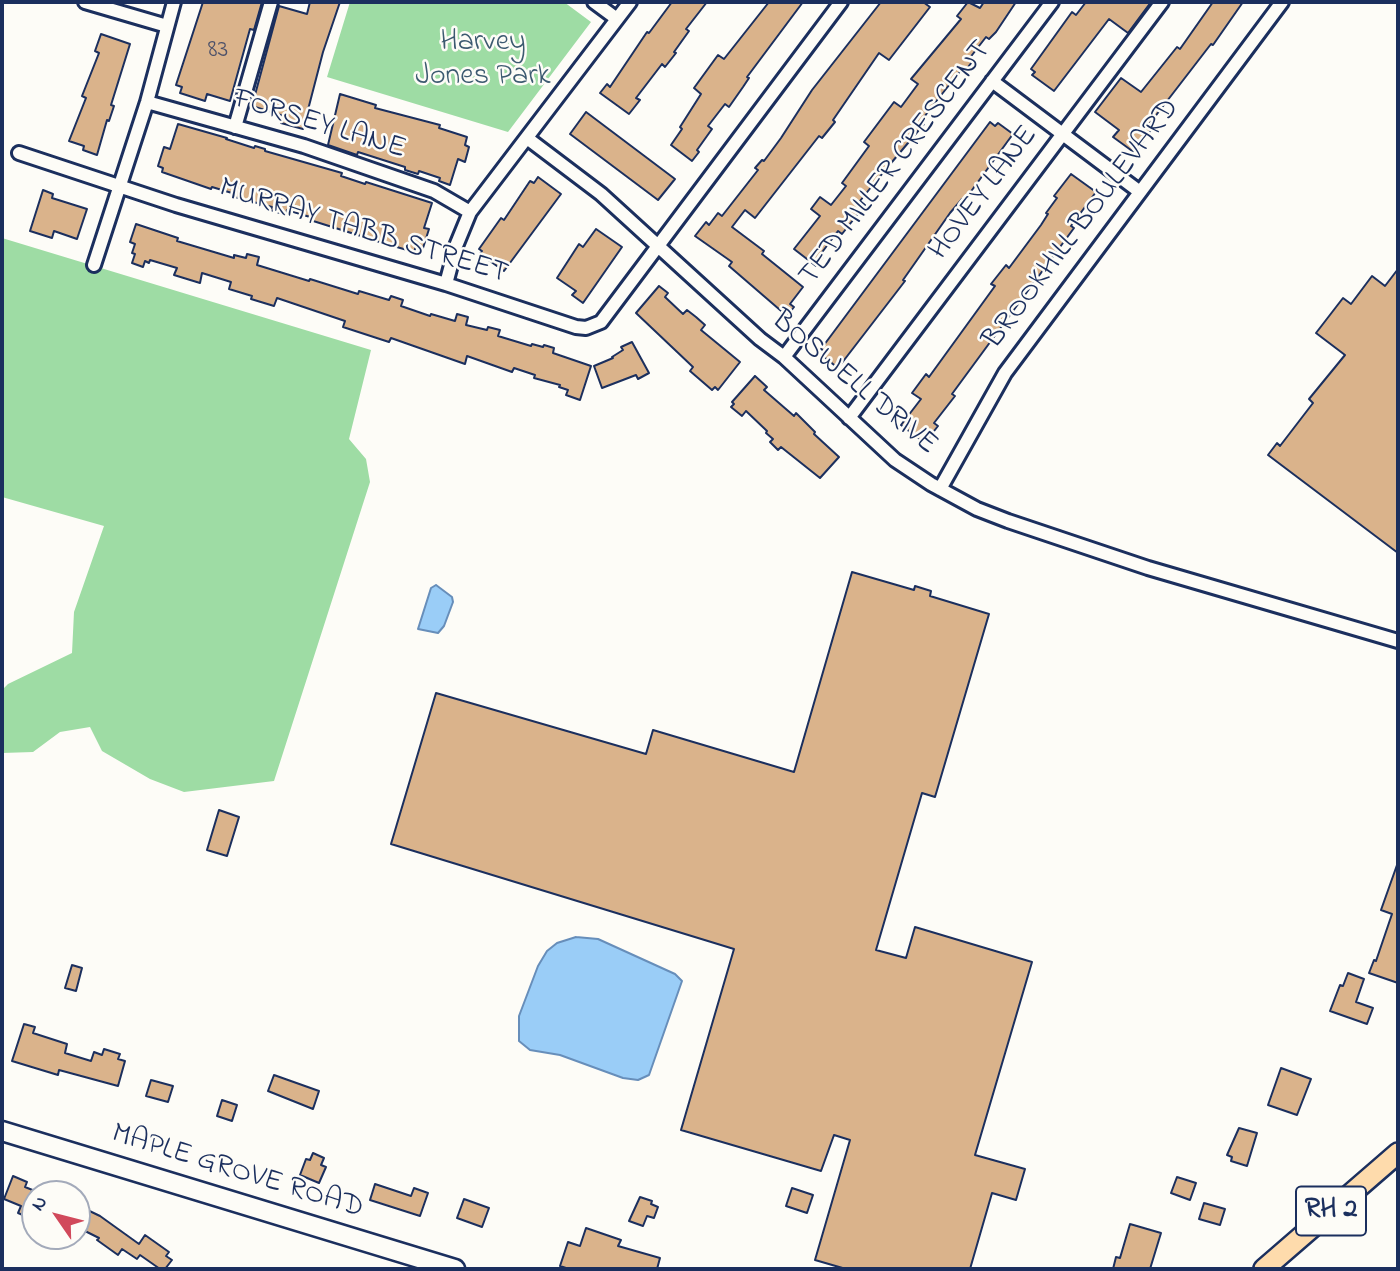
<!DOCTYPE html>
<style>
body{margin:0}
#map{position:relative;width:1400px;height:1271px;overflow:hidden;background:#fdfcf7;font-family:"Indie Flower",sans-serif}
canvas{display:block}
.frame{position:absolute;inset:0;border:4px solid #1b2f5e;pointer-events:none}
.north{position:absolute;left:21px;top:1180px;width:70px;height:70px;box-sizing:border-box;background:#fdfcf7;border:2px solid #a3aaba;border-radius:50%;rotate:305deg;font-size:19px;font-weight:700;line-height:28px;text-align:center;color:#1b2f5e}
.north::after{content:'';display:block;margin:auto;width:24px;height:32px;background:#d1495b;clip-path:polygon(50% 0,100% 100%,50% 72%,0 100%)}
</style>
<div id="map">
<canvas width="1400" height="1271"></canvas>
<div class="frame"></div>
<div class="north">N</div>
</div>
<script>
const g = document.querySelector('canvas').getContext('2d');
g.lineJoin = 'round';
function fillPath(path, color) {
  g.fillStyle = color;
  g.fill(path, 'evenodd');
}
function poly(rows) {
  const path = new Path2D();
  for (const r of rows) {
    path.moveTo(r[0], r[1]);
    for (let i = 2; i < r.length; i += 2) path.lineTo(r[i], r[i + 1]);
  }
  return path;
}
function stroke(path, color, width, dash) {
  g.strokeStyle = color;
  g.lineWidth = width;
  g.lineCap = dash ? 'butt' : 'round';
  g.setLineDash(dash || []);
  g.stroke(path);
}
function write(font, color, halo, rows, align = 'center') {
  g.font = font + ' "Indie Flower",sans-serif';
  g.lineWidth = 5;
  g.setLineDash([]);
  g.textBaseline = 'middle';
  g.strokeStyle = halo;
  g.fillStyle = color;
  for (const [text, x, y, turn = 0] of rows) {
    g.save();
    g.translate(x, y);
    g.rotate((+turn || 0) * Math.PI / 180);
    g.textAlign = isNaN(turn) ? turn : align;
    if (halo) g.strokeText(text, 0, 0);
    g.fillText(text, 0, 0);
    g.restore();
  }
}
const green = poly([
 [350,2,564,2,591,22,508,132,327,77],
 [2,238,371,350,349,439,366,459,370,482,274,781,184,792,150,779,102,751,90,727,60,732,33,752,2,753,2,690,8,684,72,653,74,612,104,526,2,497]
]);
const water = poly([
 [436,585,452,597,453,602,444,626,438,633,418,629,431,588,436,585],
 [576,937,598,939,675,974,682,981,649,1075,638,1080,623,1078,560,1055,530,1050,519,1041,519,1016,538,966,547,951,557,943,576,937]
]);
const building = poly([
 [203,2,262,2,254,30,250,29,230,101,207,94,205,101,180,93,182,87,176,85,203,2],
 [310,2,340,2,323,52,303,129,281,123,284,116,252,106,279,6,307,14,310,2],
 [672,2,707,2,686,29,689,31,674,52,676,53,665,67,662,64,636,98,640,100,629,114,600,93,607,84,610,87,647,32,649,33,672,2],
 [769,2,803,2,747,77,749,78,743,87,729,107,725,104,708,126,712,129,697,150,699,152,692,161,671,145,682,129,680,127,701,94,694,88,718,55,724,59,769,2],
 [881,2,923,2,930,7,889,60,879,53,833,120,835,122,822,138,819,136,755,218,745,210,732,227,764,251,762,254,803,287,790,304,794,307,787,316,729,266,732,262,695,236,706,222,709,225,718,213,722,216,758,170,755,168,762,160,764,161,781,138,812,90,881,2],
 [968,2,980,8,984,2,1016,2,996,32,989,39,986,37,969,59,972,62,965,71,962,69,938,99,921,121,924,124,876,181,860,201,865,205,842,234,838,231,820,255,823,257,816,266,794,249,820,216,811,209,820,197,831,205,846,186,842,183,869,146,864,142,894,102,901,107,918,84,911,79,961,19,957,16,968,2],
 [1086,2,1151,2,1128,33,1109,19,1054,91,1032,75,1035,72,1031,69,1072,12,1076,15,1086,2],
 [1213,2,1243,2,1213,45,1211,44,1147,127,1151,130,1135,153,1113,137,1119,130,1095,112,1121,78,1141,92,1177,47,1180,49,1213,2],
 [101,34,130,44,111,105,114,106,109,121,107,120,97,155,83,150,84,146,69,141,86,98,82,96,99,53,95,51,101,34],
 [340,94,376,105,375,108,440,125,439,128,467,137,465,145,469,147,465,162,458,159,450,185,439,181,440,178,419,171,418,174,405,170,405,167,358,152,357,155,328,145,340,94],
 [586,112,675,179,658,200,570,134,586,112],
 [990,122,995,126,998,123,1013,134,964,201,962,199,950,213,903,280,905,281,838,368,824,357,827,353,821,349,990,122],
 [178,124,227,138,226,139,254,148,255,146,265,149,265,151,342,173,341,176,365,184,366,182,432,203,424,228,429,229,423,248,416,246,414,252,383,243,310,220,310,217,287,210,286,215,271,210,272,207,231,196,232,193,212,187,211,189,162,172,163,168,158,166,164,147,170,149,178,124],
 [1071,174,1096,192,1071,226,1074,228,952,394,955,396,934,423,938,426,927,440,922,441,901,425,921,399,912,393,926,374,929,377,995,286,991,284,1006,265,1009,268,1041,225,1048,214,1046,213,1057,198,1054,196,1071,174],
 [538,177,561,194,504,271,480,254,482,251,479,249,501,218,504,220,530,181,534,183,538,177],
 [43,190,53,194,52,198,87,209,77,239,54,231,52,238,30,231,43,190],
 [136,224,178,238,177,241,234,258,234,255,246,258,247,254,259,257,257,265,309,281,310,279,358,294,359,291,389,300,391,296,403,300,401,306,430,316,431,314,455,321,457,314,468,317,466,325,487,330,488,327,500,330,498,336,531,346,532,344,543,347,544,345,554,348,553,353,591,366,580,400,566,395,568,390,559,387,560,385,534,378,535,375,514,368,512,372,467,356,465,364,391,338,389,342,343,327,345,321,277,298,274,306,251,299,252,296,229,289,231,282,202,273,200,283,174,275,177,268,150,260,149,263,145,261,143,267,132,263,135,254,132,253,135,244,130,242,136,224],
 [596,229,622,247,583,303,572,295,576,291,557,278,579,244,583,247,596,229],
 [1398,269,1398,553,1268,455,1277,443,1280,446,1313,403,1309,399,1345,355,1316,333,1343,298,1351,304,1372,276,1385,286,1398,269],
 [659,286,668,293,665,297,683,314,687,310,696,317,705,325,701,330,740,362,718,390,715,387,712,390,690,371,693,367,636,313,659,286],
 [632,342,649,373,638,379,636,375,602,388,594,366,613,358,612,357,623,350,621,347,632,342],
 [755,376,767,387,764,390,794,416,796,413,815,432,814,434,839,457,820,478,781,447,778,450,770,442,773,439,766,433,767,431,746,411,742,416,731,407,734,404,732,402,755,376],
 [852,572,914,590,915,586,931,591,930,596,989,614,935,797,922,793,876,950,906,958,915,927,1032,962,975,1155,1025,1169,1016,1200,992,1193,970,1269,846,1269,815,1260,850,1140,834,1135,821,1171,681,1130,734,949,391,844,436,693,646,754,653,730,794,772,852,572],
 [219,810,239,817,227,856,207,850,219,810],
 [1397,865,1398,865,1398,983,1369,973,1374,960,1376,961,1392,914,1381,910,1397,865],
 [72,965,82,968,76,991,65,988,72,965],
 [1348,973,1364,979,1356,1002,1373,1008,1367,1024,1330,1011,1340,985,1343,986,1348,973],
 [24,1024,35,1027,33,1033,67,1044,65,1053,91,1061,94,1052,102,1055,104,1049,120,1054,118,1059,125,1061,118,1086,59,1070,58,1075,12,1061,24,1024],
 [1281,1068,1311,1079,1297,1115,1268,1105,1281,1068],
 [274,1075,319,1091,313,1109,268,1091,274,1075],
 [151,1080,173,1086,168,1102,146,1096,151,1080],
 [222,1100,237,1105,232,1121,217,1116,222,1100],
 [1239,1128,1257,1133,1247,1166,1231,1161,1232,1157,1227,1155,1239,1128],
 [313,1153,324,1158,321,1165,326,1167,319,1183,300,1175,306,1159,310,1160,313,1153],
 [13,1176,27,1182,25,1187,35,1191,35,1206,30,1218,18,1213,21,1206,4,1199,13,1176],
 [1177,1177,1196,1183,1190,1200,1171,1193,1177,1177],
 [375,1184,411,1196,414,1188,428,1193,420,1216,370,1200,375,1184],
 [792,1188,813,1195,807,1213,786,1206,792,1188],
 [640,1197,652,1201,651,1204,658,1207,654,1218,647,1216,643,1226,629,1221,640,1197],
 [464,1199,489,1208,482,1227,457,1218,464,1199],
 [1204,1203,1225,1209,1220,1225,1199,1219,1204,1203],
 [77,1205,100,1216,139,1244,145,1235,169,1252,166,1256,172,1260,165,1269,160,1269,140,1255,137,1259,122,1249,118,1255,97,1240,99,1238,77,1227,77,1205],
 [1130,1224,1161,1233,1150,1269,1113,1269,1116,1257,1120,1258,1130,1224],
 [586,1228,621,1240,618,1246,660,1258,657,1269,569,1269,560,1266,568,1242,580,1246,586,1228]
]);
const street = poly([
 [85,2,167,26],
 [594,2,617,19],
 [992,81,1140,192],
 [147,102,304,146,434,191,470,212],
 [235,127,271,2],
 [527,138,601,194,760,339,784,357,895,460,931,484,977,509,1008,521,1148,568,1398,641],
 [19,153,176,205,446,284,576,327,586,328,601,322,841,2],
 [94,265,147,102,174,2],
 [446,284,456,246,470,212,630,2],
 [784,357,1052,2],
 [849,418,1162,2],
 [940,489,1005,373,1282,2]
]);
const secondary = poly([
 [2,1131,455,1269]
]);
const primary = poly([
 [1264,1269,1398,1153]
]);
const numberNames = [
 ["83",218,52]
];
const shields = [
 [1331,1211,70]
];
const shieldNames = [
 ["RH 2",1331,1211]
];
const parkNames = [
 ["Harvey",483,44],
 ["Jones Park",483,78]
];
const streetNames = [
 ["FORSEY LANE",319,126,17],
 ["TED MILLER CRESCENT",897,164,-53],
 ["HOVEY LANE",985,194,-53],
 ["BROOKHILL BOULEVARD",1083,225,-53],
 ["MURRAY TABB STREET",363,233,17],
 ["BOSWELL DRIVE",853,384,40],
 ["MAPLE GROVE ROAD",237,1173,17]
];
fillPath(green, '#9edca4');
fillPath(water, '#9acdf7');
stroke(water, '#678eba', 2);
fillPath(building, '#dab38b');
stroke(building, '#1b2f5e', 2);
stroke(street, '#1b2f5e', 18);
stroke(secondary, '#1b2f5e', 23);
stroke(primary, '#1b2f5e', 24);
stroke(street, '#fdfcf7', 12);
stroke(secondary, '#fdfcf7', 18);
stroke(primary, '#fedbac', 19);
write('26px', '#4b5069', null, numberNames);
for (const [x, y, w] of shields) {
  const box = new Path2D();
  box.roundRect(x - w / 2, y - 24.5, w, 49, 5);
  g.fillStyle = '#fdfcf7';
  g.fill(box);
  stroke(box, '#1b2f5e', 2);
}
write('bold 28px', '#1b2f5e', null, shieldNames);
write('30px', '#3c5a70', '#fdfcf7', parkNames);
write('30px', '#1b2f5e', '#fdfcf7', streetNames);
</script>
